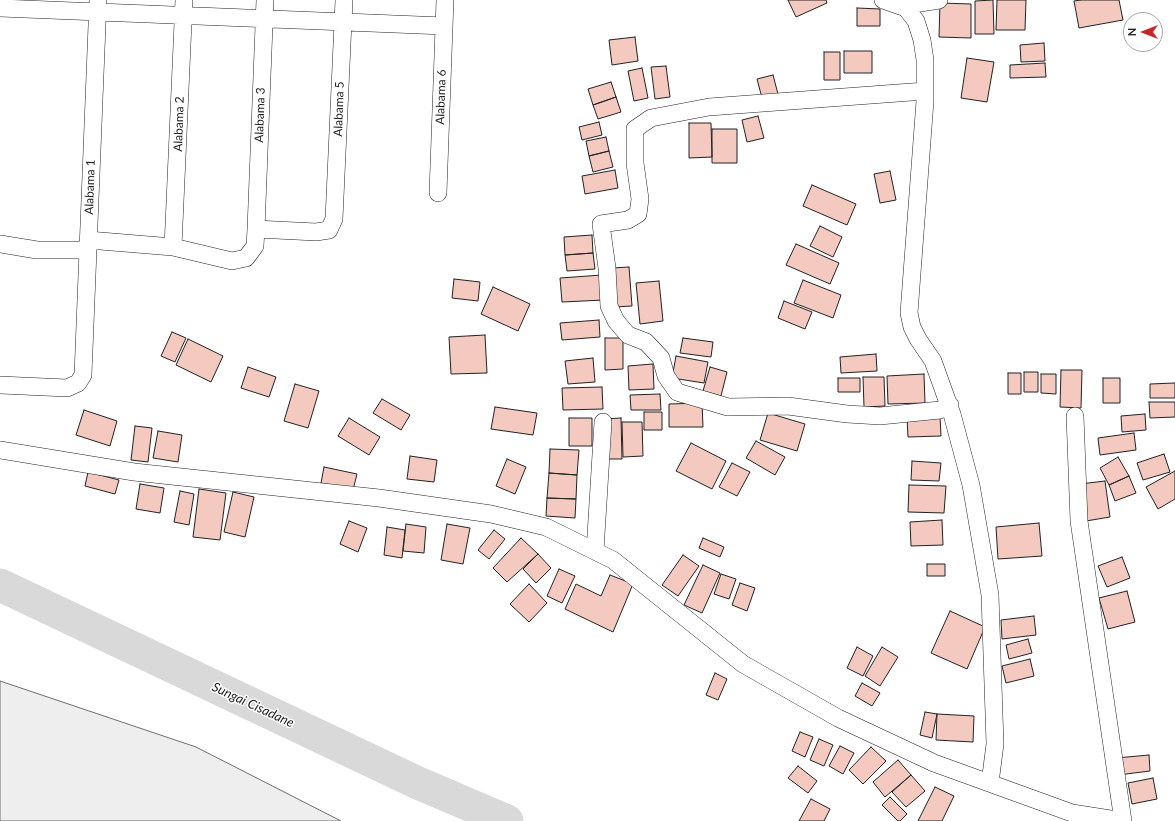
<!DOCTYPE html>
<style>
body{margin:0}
#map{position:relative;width:1175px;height:821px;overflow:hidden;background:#fff;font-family:Lato,sans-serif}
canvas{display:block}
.north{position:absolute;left:1123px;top:12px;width:40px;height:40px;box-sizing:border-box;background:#fff;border:1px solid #a7a7a7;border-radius:50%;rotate:270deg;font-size:11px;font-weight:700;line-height:16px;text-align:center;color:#222}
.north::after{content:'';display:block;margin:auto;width:14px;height:18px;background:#c62828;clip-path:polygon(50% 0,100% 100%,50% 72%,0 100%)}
</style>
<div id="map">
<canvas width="1175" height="821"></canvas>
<div class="north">N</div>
</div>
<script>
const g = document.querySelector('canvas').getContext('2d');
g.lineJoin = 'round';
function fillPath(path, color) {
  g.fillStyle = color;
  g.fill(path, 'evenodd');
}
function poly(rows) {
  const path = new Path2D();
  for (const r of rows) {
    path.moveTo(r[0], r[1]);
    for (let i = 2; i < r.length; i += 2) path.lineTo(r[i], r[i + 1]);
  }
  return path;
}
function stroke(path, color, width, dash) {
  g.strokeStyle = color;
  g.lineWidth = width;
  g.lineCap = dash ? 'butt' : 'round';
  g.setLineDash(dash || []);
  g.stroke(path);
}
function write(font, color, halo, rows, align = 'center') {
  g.font = font + ' Lato,sans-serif';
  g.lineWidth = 3;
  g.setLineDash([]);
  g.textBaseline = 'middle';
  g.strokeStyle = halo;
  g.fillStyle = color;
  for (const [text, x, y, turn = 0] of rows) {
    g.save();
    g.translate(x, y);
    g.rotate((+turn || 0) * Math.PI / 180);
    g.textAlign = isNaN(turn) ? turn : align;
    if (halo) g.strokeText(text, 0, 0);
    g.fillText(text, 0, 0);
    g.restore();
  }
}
const green = poly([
 [0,681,196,747,341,821,0,821,0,681]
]);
const river = poly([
 [0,585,418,783,507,821]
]);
const building = poly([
 [788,0,826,0,827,3,796,17,788,0],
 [993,0,994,34,975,34,975,1,993,0],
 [997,0,1026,0,1025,30,996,30,997,0],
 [1081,0,1119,0,1123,20,1079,28,1074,1,1081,0],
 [940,3,971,4,971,38,939,37,940,3],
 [857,8,880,9,880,26,857,26,857,8],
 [635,37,638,61,612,65,609,40,635,37],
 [1044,43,1045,61,1021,62,1020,45,1044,43],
 [844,51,872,51,872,73,844,73,844,51],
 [824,52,840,52,840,80,824,80,824,52],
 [967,58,994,62,987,102,961,98,967,58],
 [1045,63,1046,77,1010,78,1010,65,1045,63],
 [666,66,670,97,655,99,651,67,666,66],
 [642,68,648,98,634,101,628,71,642,68],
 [773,75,778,94,762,98,757,79,773,75],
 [611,82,616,97,593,105,588,89,611,82],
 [616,97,621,112,598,119,593,105,616,97],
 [758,116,764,138,747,142,742,120,758,116],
 [599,122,602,135,582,140,579,127,599,122],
 [689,123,711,123,712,157,689,158,689,123],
 [712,129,737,129,737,163,712,163,712,129],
 [606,137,609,151,589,156,586,141,606,137],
 [609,151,613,167,593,172,589,156,609,151],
 [615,170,618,188,585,194,582,176,615,170],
 [890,171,896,200,880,203,874,174,890,171],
 [812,185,856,204,847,225,803,206,812,185],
 [820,226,842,237,833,257,810,246,820,226],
 [592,235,593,253,565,255,564,237,592,235],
 [796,244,839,263,830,284,786,265,796,244],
 [593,253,595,269,567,271,565,255,593,253],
 [629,267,632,306,614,307,612,268,629,267],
 [602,275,604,300,562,302,560,278,602,275],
 [454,279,480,282,478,301,452,298,454,279],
 [803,280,841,295,833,318,794,303,803,280],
 [659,281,663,321,640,324,636,283,659,281],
 [493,287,530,304,518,331,481,314,493,287],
 [784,301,812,312,805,329,778,318,784,301],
 [599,320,600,337,562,340,560,323,599,320],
 [172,332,186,338,175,362,161,356,172,332],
 [485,335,487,373,451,374,449,337,485,335],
 [605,338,623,338,623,369,605,370,605,338],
 [683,338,713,342,711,357,680,353,683,338],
 [188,339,223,356,211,382,176,365,188,339],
 [876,354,877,371,841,373,840,357,876,354],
 [676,356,708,362,704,383,672,378,676,356],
 [593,358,595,382,568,384,565,361,593,358],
 [653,364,654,389,629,390,628,366,653,364],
 [248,367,276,377,269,397,241,388,248,367],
 [710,367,727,372,721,396,703,391,710,367],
 [1061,370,1082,370,1081,408,1060,407,1061,370],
 [1024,372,1038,372,1038,392,1024,392,1024,372],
 [1008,373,1021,373,1021,394,1008,394,1008,373],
 [924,374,925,403,888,404,887,376,924,374],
 [1041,374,1056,374,1056,394,1041,393,1041,374],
 [863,377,884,377,885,406,864,407,863,377],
 [838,378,860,378,860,392,838,392,838,378],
 [1103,378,1120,378,1120,403,1103,403,1103,378],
 [1175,383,1175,398,1150,398,1150,384,1175,383],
 [295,384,319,391,308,428,284,421,295,384],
 [602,387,603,409,563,410,562,388,602,387],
 [660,394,661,410,631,410,630,395,660,394],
 [382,399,410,415,401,430,373,413,382,399],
 [1149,402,1175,402,1175,417,1150,418,1149,402],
 [702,403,703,427,669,427,669,404,702,403],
 [495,407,537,413,533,435,491,429,495,407],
 [84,410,117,421,110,446,76,435,84,410],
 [644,412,662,412,662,430,644,430,644,412],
 [768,413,805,424,797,451,760,440,768,413],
 [1145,414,1146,430,1122,432,1121,416,1145,414],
 [940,416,941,436,908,437,907,417,940,416],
 [349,418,380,437,369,455,338,436,349,418],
 [569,418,592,418,592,446,569,446,569,418],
 [621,418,622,459,604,459,603,419,621,418],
 [622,422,642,422,643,456,623,457,622,422],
 [135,426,152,428,148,462,131,460,135,426],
 [158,431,182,435,178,462,153,458,158,431],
 [1134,433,1136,450,1100,455,1098,438,1134,433],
 [756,441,785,457,775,475,746,458,756,441],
 [691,443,726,461,712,489,676,471,691,443],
 [550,449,579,450,577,475,549,473,550,449],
 [1164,454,1170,472,1143,480,1137,463,1164,454],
 [410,456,437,460,434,482,407,479,410,456],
 [1118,457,1129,476,1109,485,1100,468,1118,457],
 [507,459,526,467,515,494,496,486,507,459],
 [912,461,941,463,939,481,911,480,912,461],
 [732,463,750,472,737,496,719,487,732,463],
 [324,467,357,474,353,490,321,483,324,467],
 [1175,471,1175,499,1158,509,1146,487,1175,471],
 [88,472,119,480,115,494,85,486,88,472],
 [549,473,577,475,576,499,547,498,549,473],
 [1129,476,1136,493,1115,501,1109,485,1129,476],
 [1105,481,1110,517,1086,521,1080,484,1105,481],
 [140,484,164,488,160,513,136,509,140,484],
 [909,485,946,486,944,513,908,512,909,485],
 [199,489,226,493,220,540,193,537,199,489],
 [180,491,194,494,189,525,174,522,180,491],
 [233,492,254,497,245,537,224,532,233,492],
 [547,498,576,499,575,518,546,516,547,498],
 [942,520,943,545,911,546,910,522,942,520],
 [349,521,367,528,358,552,340,544,349,521],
 [1039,523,1042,556,998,559,996,527,1039,523],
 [406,524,426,527,424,553,403,551,406,524],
 [447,524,470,528,463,564,441,560,447,524],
 [387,527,405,530,402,558,384,555,387,527],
 [494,530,505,539,489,559,478,550,494,530],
 [521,538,538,554,507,582,493,568,521,538],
 [703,538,724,547,720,557,699,548,703,538],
 [538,554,551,568,536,583,523,569,538,554],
 [683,555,699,566,678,596,662,585,683,555],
 [1122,557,1130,578,1107,587,1098,566,1122,557],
 [927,564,945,564,945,576,927,576,927,564],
 [703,565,720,573,702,613,684,605,703,565],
 [559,569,575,576,562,603,547,596,559,569],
 [721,574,736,579,729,599,714,594,721,574],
 [610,575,633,584,613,632,565,609,576,584,601,596,610,575],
 [740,583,755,588,747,611,732,605,740,583],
 [529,584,547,603,529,622,510,604,529,584],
 [1127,591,1135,622,1108,629,1099,598,1127,591],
 [950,611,985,627,967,669,931,653,950,611],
 [1034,616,1036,635,1002,639,1001,620,1034,616],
 [1028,639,1032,653,1009,659,1006,645,1028,639],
 [857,647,873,656,863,676,847,668,857,647],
 [882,647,898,657,880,686,865,676,882,647],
 [1030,659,1034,676,1006,683,1002,666,1030,659],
 [715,673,727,679,718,700,706,695,715,673],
 [862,683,880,693,872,706,855,696,862,683],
 [925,712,937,714,932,738,920,735,925,712],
 [937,714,974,716,973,742,936,740,937,714],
 [800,732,813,737,805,757,792,751,800,732],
 [819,739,833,745,824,766,810,760,819,739],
 [840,746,854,753,843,774,829,766,840,746],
 [871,747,886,761,863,784,849,770,871,747],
 [1149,755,1150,771,1118,775,1116,758,1149,755],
 [898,760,911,775,885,797,873,782,898,760],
 [798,766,817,781,808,793,788,778,798,766],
 [911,775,925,791,906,807,892,792,911,775],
 [1153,778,1157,799,1132,804,1128,783,1153,778],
 [935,787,954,796,942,821,918,821,935,787],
 [890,797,907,814,900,821,898,821,882,805,890,797],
 [811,799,830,809,824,821,799,821,811,799]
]);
const street = poly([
 [883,0,906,8,916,21,922,40,925,60,925,101,909,313,912,327,918,339,933,361,952,414,971,485,990,595,995,744,990,783],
 [901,6,939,0],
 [0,8,444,26],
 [925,91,709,107,651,118,635,129,635,163,640,199,638,214,628,220,601,224,607,268,609,306,616,321,628,335,646,342,661,358,666,376,677,392,728,407,788,406,847,414,880,416,940,410,950,405],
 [438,193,445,0],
 [256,229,265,0],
 [88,240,173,247,232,261,246,258,255,246,256,229,316,232,329,230,334,219,344,0],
 [0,244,37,250,88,250],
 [173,247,184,0],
 [0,385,67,388,78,383,83,375,98,0],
 [1075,416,1079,521,1123,821],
 [0,450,134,472,379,498,491,514,546,527,613,560,743,664,838,718,934,763,1072,813,1123,821],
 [595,551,603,422]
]);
const streetNames = [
 ["Alabama 6",441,97,-88],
 ["Alabama 5",339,109,-88],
 ["Alabama 3",260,115,-88],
 ["Alabama 2",179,124,-88],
 ["Alabama 1",90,187,-88]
];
const waterNames = [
 ["Sungai Cisadane",253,705,25]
];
fillPath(green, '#eee');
stroke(green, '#6f6f6f', 1);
stroke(river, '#d9d9d9', 33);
fillPath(building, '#f3c9c0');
stroke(building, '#222', 1);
stroke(street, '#222', 18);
stroke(street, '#fff', 17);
write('12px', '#222', '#fff', streetNames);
write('italic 13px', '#222', '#fff', waterNames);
</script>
